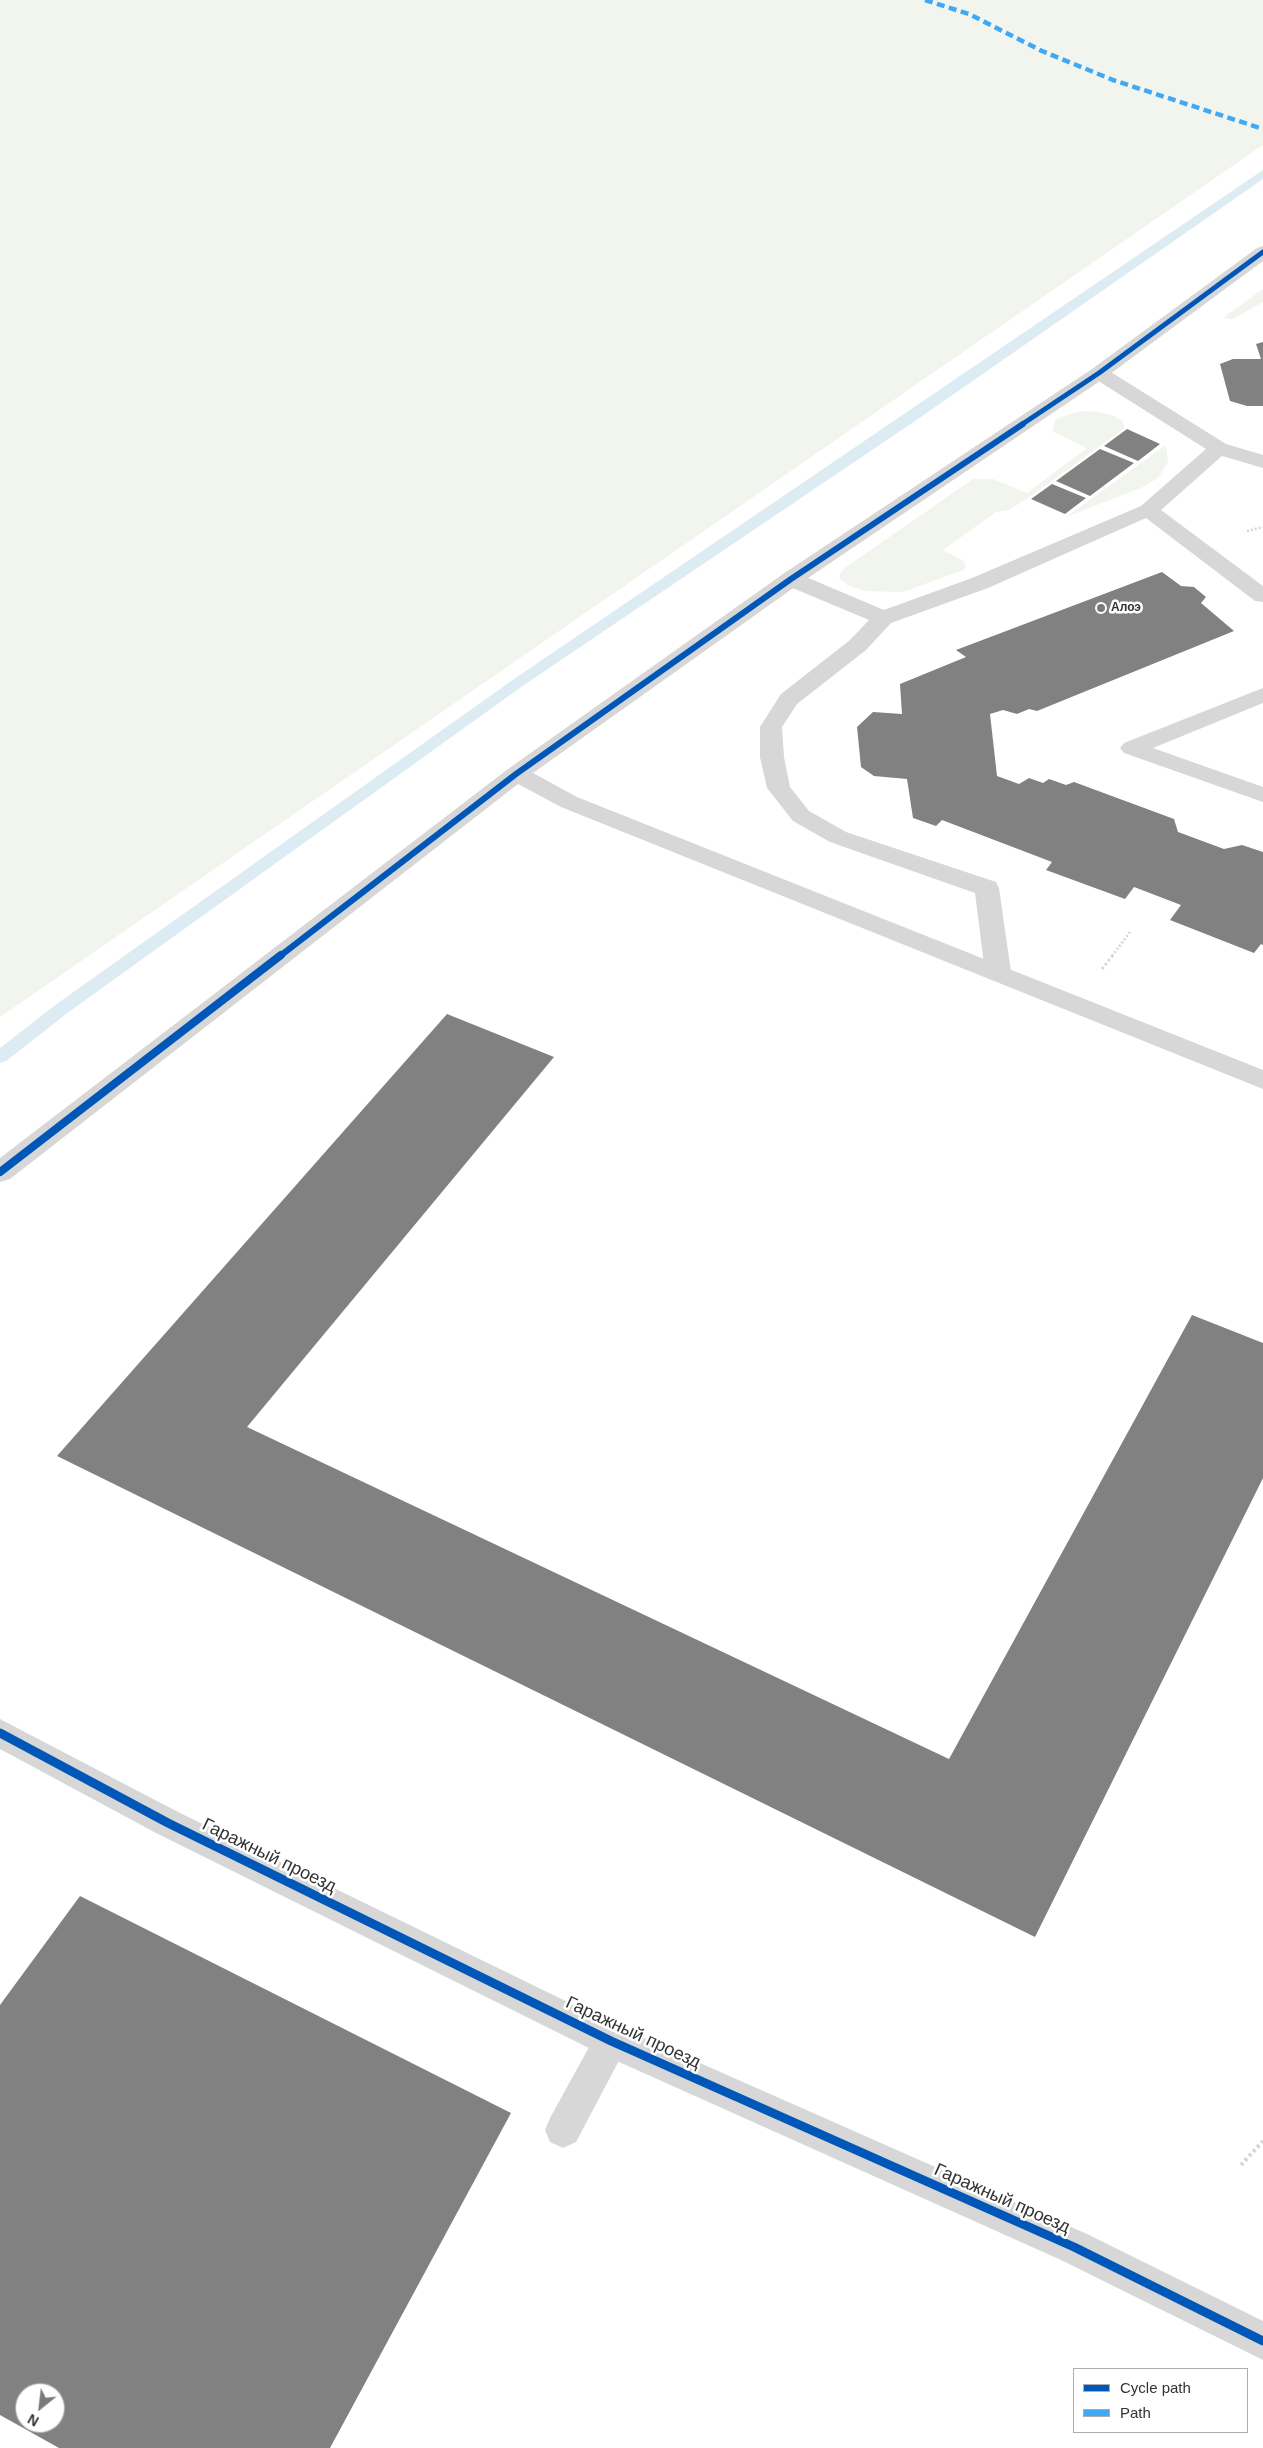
<!DOCTYPE html>
<meta charset="utf-8">
<style>
body{margin:0}
#map{position:relative;width:1263px;height:2448px;overflow:hidden;background:#fff;font-family:Arial,sans-serif}
canvas{display:block}
.legend{position:absolute;left:1073px;top:2368px;width:175px;height:65px;box-sizing:border-box;background:#fff;border:1px solid #adadad;margin:0;padding:6px 9px;list-style:none;font-size:15px;color:#333}
.legend li{display:flex;align-items:center;gap:10px;height:25px}
.legend b{width:25px;border:1px solid #adadad}
.north{position:absolute;left:15px;top:2383px;width:50px;height:50px;box-sizing:border-box;background:#fff;border:1px solid #adadad;border-radius:50%;rotate:209deg;font-size:14px;font-weight:700;line-height:20px;text-align:center;color:#333}
.north::after{content:'';display:block;margin:auto;width:18px;height:22px;background:#7a7a7a;clip-path:polygon(50% 0,100% 100%,50% 72%,0 100%)}
</style>
<div id="map">
<canvas width="1263" height="2448"></canvas>
<ul class="legend">
<li><b style="height:6px;background:#0057b8"></b>Cycle path</li>
<li><b style="height:6px;background:#3fa9f5"></b>Path</li>
</ul>
<div class="north">N</div>
</div>
<script>
const g = document.querySelector('canvas').getContext('2d');
g.lineJoin = 'round';
function fillPath(path, color) {
  g.fillStyle = color;
  g.fill(path, 'evenodd');
}
function poly(rows) {
  const path = new Path2D();
  for (const r of rows) {
    path.moveTo(r[0], r[1]);
    for (let i = 2; i < r.length; i += 2) path.lineTo(r[i], r[i + 1]);
  }
  return path;
}
function stroke(path, color, width, dash) {
  g.strokeStyle = color;
  g.lineWidth = width;
  g.lineCap = dash ? 'butt' : 'round';
  g.setLineDash(dash || []);
  g.stroke(path);
}
function write(font, color, halo, rows, align = 'center') {
  g.font = font + ' Arial,sans-serif';
  g.lineWidth = 5;
  g.setLineDash([]);
  g.textBaseline = 'middle';
  g.strokeStyle = halo;
  g.fillStyle = color;
  for (const [text, x, y, turn = 0] of rows) {
    g.save();
    g.translate(x, y);
    g.rotate((+turn || 0) * Math.PI / 180);
    g.textAlign = isNaN(turn) ? turn : align;
    if (halo) g.strokeText(text, 0, 0);
    g.fillText(text, 0, 0);
    g.restore();
  }
}
const green = poly([
 [0,0,1263,0,1263,145,0,1017],
 [1263,289,1263,302,1233,319,1223,318],
 [1084,411,1098,412,1114,416,1122,421,1125,428,1031,496,1009,510,996,512,943,550,964,561,966,566,963,570,903,592,866,591,849,586,839,578,842,570,973,479,993,479,1027,493,1087,448,1052,431,1055,420,1069,414],
 [1166,445,1168,462,1158,478,1143,487,1066,517]
]);
const stream = poly([
 [1263,170,1263,179,918,419,524,685,70,1011,6,1061,0,1063,0,1048,58,1003,514,679,1263,170]
]);
const building = poly([
 [1263,342,1263,406,1247,406,1230,401,1220,364,1233,359,1261,359,1256,344],
 [1127,429,1160,444,1138,461,1104,446],
 [1100,449,1134,463,1090,496,1056,481],
 [1052,484,1086,498,1065,514,1031,499],
 [1162,572,1181,586,1194,587,1206,597,1201,603,1234,631,1037,711,1029,709,1017,714,1003,710,990,714,997,776,1019,784,1029,778,1043,783,1049,779,1066,785,1074,782,1174,819,1178,832,1224,849,1242,845,1263,852,1263,945,1261,944,1254,953,1170,920,1181,905,1134,887,1125,899,1046,870,1052,862,942,820,936,826,913,818,907,779,874,776,861,767,857,727,873,712,902,714,900,684,966,657,956,650],
 [447,1014,554,1057,247,1427,949,1759,1192,1315,1263,1343,1263,1478,1035,1937,57,1456],
 [80,1896,511,2113,330,2448,59,2448,0,2415,0,2005],
 [25,2393,55,2393,55,2423,25,2423]
]);
const pathFar2 = poly([
 [1247,531,1263,527],
 [1112,956,1130,932]
]);
const pathFar1 = poly([
 [1102,969,1113,955]
]);
const path = poly([
 [1241,2165,1263,2141]
]);
const lane = poly([
 [1099,367,1106,369,1226,444,1263,455,1263,468,1222,456,1161,510,1263,586,1263,602,1255,601,1146,518,988,588,891,623,866,650,797,704,782,727,784,757,790,787,809,811,846,832,996,882,999,888,1011,972,1007,978,998,981,989,978,985,972,975,893,830,842,793,821,767,788,760,757,760,727,781,694,850,640,869,620,783,584,780,579,783,574,791,573,799,574,884,610,972,578,1141,506,1206,449,1092,377,1089,373,1092,369,1099,367],
 [1263,688,1263,703,1153,748,1263,787,1263,802,1124,753,1120,748,1124,743,1263,688],
 [611,2024,623,2029,629,2041,623,2053,576,2142,563,2148,550,2142,545,2130,550,2118,599,2029,611,2024]
]);
const street = poly([
 [1263,246,1263,261,1106,377,799,584,533,773,577,797,1263,1070,1263,1089,561,807,518,784,10,1179,0,1182,0,1158,508,769,783,574,1092,369,1257,248,1263,246],
 [0,1719,180,1813,623,2029,1087,2234,1263,2321,1263,2360,1061,2260,599,2053,156,1833,0,1749,0,1719]
]);
const quiet = poly([
 [925,0,969,14,1042,51,1113,80,1263,129]
]);
const cyclewayFar3 = poly([
 [1021,425,1099,373,1263,252]
]);
const cyclewayFar2 = poly([
 [280,956,516,774,791,579,1023,424]
]);
const cyclewayFar1 = poly([
 [0,1172,281,955]
]);
const cycleway = poly([
 [0,1733,168,1823,611,2041,1074,2247,1263,2341]
]);
const markers = [
 [1101,608,5,"#7a7a7a"]
];
const farPoinames = [
 ["Алоэ",1111,608]
];
const nearStreetnames = [
 ["Гаражный проезд",269,1856,26],
 ["Гаражный проезд",633,2033,25],
 ["Гаражный проезд",1002,2199,24]
];
fillPath(green, '#f1f5ed');
fillPath(stream, '#ddebf3');
fillPath(building, '#818181');
stroke(pathFar2, '#d6d6d6', 2.5, [2, 2]);
stroke(pathFar1, '#d6d6d6', 3, [2.5, 2.5]);
stroke(path, '#d6d6d6', 4, [3, 3]);
fillPath(lane, '#d7d7d7');
fillPath(street, '#d7d7d7');
stroke(quiet, '#3fa9f5', 4.5, [8, 4.5]);
stroke(cyclewayFar3, '#0057b8', 5);
stroke(cyclewayFar2, '#0057b8', 6);
stroke(cyclewayFar1, '#0057b8', 8);
stroke(cycleway, '#0057b8', 9);
for (const [x, y, r, color] of markers) {
  const dot = new Path2D();
  dot.arc(x, y, r, 0, 2 * Math.PI);
  g.fillStyle = color;
  g.fill(dot);
  stroke(dot, '#fff', 2);
}
write('bold 12px', '#333', '#fff', farPoinames, 'left');
write('18px', '#333', '#fff', nearStreetnames);
</script>
